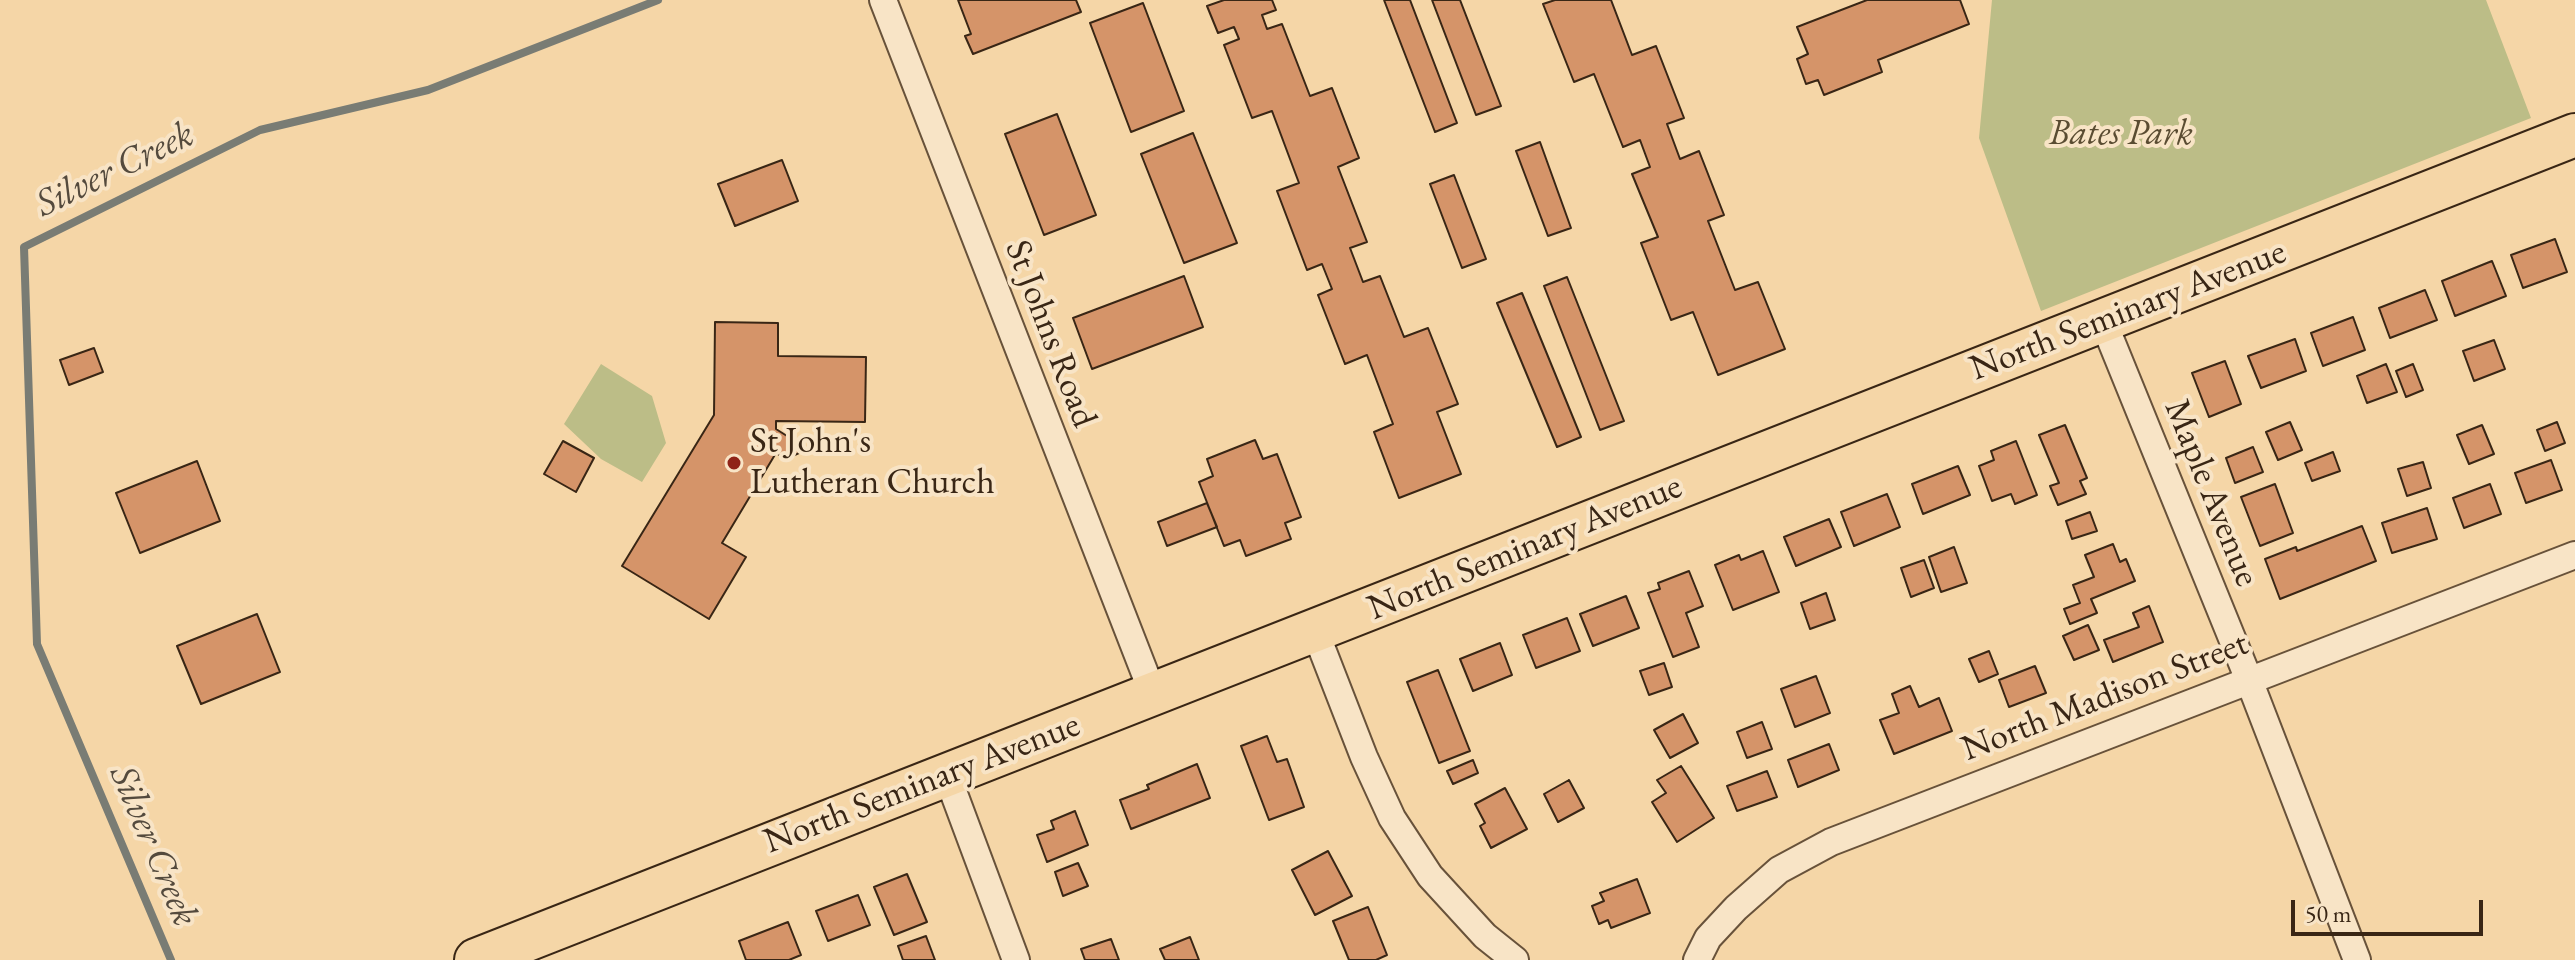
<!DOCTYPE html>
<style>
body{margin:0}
#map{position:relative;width:2575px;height:960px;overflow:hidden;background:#f5d6a7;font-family:"EB Garamond",serif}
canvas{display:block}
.scale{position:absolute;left:2291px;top:900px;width:192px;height:36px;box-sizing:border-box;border:4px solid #392615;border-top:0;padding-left:10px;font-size:24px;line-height:28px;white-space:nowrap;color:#392615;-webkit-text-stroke:6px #f8e4c6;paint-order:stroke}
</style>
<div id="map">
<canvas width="2575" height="960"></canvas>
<div class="scale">50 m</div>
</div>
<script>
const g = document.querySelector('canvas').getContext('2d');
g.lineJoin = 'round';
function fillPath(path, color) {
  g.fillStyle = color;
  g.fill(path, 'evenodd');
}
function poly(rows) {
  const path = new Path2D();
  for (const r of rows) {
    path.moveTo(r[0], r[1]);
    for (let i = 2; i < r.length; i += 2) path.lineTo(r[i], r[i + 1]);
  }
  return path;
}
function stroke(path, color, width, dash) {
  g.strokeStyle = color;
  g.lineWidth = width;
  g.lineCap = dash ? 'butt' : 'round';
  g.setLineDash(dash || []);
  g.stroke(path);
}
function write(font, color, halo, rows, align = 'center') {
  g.font = font + ' "EB Garamond",serif';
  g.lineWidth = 8;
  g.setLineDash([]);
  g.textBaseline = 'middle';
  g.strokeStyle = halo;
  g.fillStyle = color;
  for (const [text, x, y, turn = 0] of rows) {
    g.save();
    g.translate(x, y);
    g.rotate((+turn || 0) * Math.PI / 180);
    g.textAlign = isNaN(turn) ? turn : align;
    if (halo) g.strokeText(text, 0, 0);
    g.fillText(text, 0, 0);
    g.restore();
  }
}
const green = poly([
 [1992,0,2486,0,2531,118,2041,311,1979,138],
 [601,364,652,396,666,443,642,482,601,459,564,424]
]);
const stream = poly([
 [171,960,37,644,24,247,260,130,428,90,658,0]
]);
const building = poly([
 [958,0,1076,0,1081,12,973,54,965,36,971,34,958,0],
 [1224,0,1272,0,1276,10,1262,15,1267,29,1282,24,1310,96,1332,88,1359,158,1338,167,1367,242,1350,248,1363,282,1380,276,1404,337,1428,328,1458,404,1437,412,1461,474,1399,498,1374,432,1393,424,1367,355,1345,364,1318,295,1332,289,1322,264,1307,270,1277,191,1299,183,1272,111,1252,118,1224,45,1239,39,1234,27,1218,33,1207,6,1224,0],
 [1384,0,1410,0,1457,123,1435,132,1384,0],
 [1432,0,1460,0,1501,106,1476,115,1432,0],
 [1555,0,1611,0,1632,55,1656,46,1684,118,1667,124,1680,159,1699,151,1724,215,1708,221,1735,290,1758,282,1785,349,1718,375,1693,312,1671,320,1641,243,1658,237,1632,174,1650,167,1640,140,1623,147,1594,74,1574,82,1543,4,1555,0],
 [1867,0,1960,0,1969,24,1878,60,1882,72,1824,95,1818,80,1806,84,1797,59,1808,54,1797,27,1867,0],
 [1143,3,1184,111,1131,132,1090,23,1143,3],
 [1057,114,1096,215,1044,235,1005,134,1057,114],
 [1193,133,1237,243,1184,263,1141,154,1193,133],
 [1540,142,1571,228,1548,236,1516,151,1540,142],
 [782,160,798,201,735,226,718,184,782,160],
 [1454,175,1486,259,1462,268,1430,184,1454,175],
 [2555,239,2567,272,2523,288,2511,255,2555,239],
 [2492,261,2506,296,2455,316,2442,281,2492,261],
 [1184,276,1203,327,1092,369,1073,318,1184,276],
 [1567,277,1624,421,1600,430,1544,286,1567,277],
 [2425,290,2437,320,2390,338,2379,308,2425,290],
 [1522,293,1581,437,1557,447,1497,303,1522,293],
 [2353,317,2365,350,2323,366,2311,333,2353,317],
 [715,322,778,323,778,356,866,357,865,422,776,421,776,429,798,443,799,453,786,459,776,453,722,543,746,557,709,619,622,566,714,415,715,322],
 [2295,339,2306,371,2261,388,2248,356,2295,339],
 [2494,340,2505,369,2474,381,2463,351,2494,340],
 [94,348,103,372,69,385,60,360,94,348],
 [2225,361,2241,404,2209,417,2192,373,2225,361],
 [2386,364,2397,392,2367,403,2357,376,2386,364],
 [2413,364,2423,390,2406,397,2396,371,2413,364],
 [2290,422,2302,450,2278,460,2266,432,2290,422],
 [2557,422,2565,443,2545,451,2537,430,2557,422],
 [2065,425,2087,478,2080,481,2086,494,2058,505,2050,486,2059,483,2039,435,2065,425],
 [2482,425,2494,454,2469,464,2457,435,2482,425],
 [1255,440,1263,459,1277,454,1301,517,1285,523,1291,539,1246,556,1240,540,1224,546,1199,482,1213,476,1207,459,1255,440],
 [563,441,594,458,576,492,544,474,563,441],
 [2016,441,2037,495,2015,504,2011,494,1992,501,1979,466,1994,460,1991,451,2016,441],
 [2253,447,2263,472,2235,483,2226,458,2253,447],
 [2333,452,2340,471,2312,481,2305,463,2333,452],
 [2551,460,2562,490,2526,503,2515,473,2551,460],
 [197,461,220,521,140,553,116,493,197,461],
 [2423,462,2431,488,2407,496,2398,469,2423,462],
 [1958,466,1970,495,1923,514,1912,484,1958,466],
 [2275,484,2293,533,2260,546,2241,497,2275,484],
 [2490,484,2501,514,2464,528,2453,498,2490,484],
 [1887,494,1900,527,1854,546,1841,512,1887,494],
 [1207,503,1217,527,1167,546,1158,522,1207,503],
 [2427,508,2437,539,2392,553,2382,523,2427,508],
 [2090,512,2097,531,2072,539,2066,521,2090,512],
 [1829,519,1841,547,1796,566,1784,537,1829,519],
 [2362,526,2376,561,2280,599,2265,559,2296,547,2297,551,2362,526],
 [2113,544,2120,562,2126,559,2135,581,2091,599,2097,613,2070,624,2064,609,2080,603,2073,585,2094,577,2085,555,2113,544],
 [1954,547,1967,583,1941,592,1929,557,1954,547],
 [1763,551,1779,592,1733,610,1715,565,1739,555,1741,560,1763,551],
 [1924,560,1934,588,1911,597,1901,568,1924,560],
 [1689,571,1703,606,1686,613,1699,647,1673,657,1648,593,1660,589,1658,583,1689,571],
 [1826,593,1835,620,1810,629,1801,603,1826,593],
 [1626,596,1639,628,1593,646,1580,614,1626,596],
 [2149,606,2163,642,2113,662,2104,640,2139,627,2133,613,2149,606],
 [257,614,280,672,201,704,177,646,257,614],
 [1567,618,1580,651,1536,668,1523,635,1567,618],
 [2088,625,2099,650,2074,660,2063,636,2088,625],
 [1500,643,1512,675,1473,691,1460,659,1500,643],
 [1989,651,1998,674,1979,682,1969,659,1989,651],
 [1664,663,1672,687,1649,695,1640,671,1664,663],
 [2035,666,2046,693,2009,707,1999,680,2035,666],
 [1438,670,1470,751,1439,763,1407,682,1438,670],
 [1816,676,1830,713,1795,727,1781,689,1816,676],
 [1910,686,1919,707,1939,698,1952,731,1894,754,1880,720,1899,713,1892,694,1910,686],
 [1683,714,1698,743,1670,758,1654,730,1683,714],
 [1762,722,1772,749,1747,758,1737,732,1762,722],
 [1267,736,1277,762,1287,759,1304,807,1269,820,1241,746,1267,736],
 [1829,744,1839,770,1798,787,1788,760,1829,744],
 [1473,760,1478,773,1453,784,1447,771,1473,760],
 [1197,764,1210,798,1131,829,1120,800,1149,789,1147,785,1197,764],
 [1681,766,1714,818,1677,842,1652,802,1666,793,1657,780,1681,766],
 [1767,771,1777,797,1737,811,1727,786,1767,771],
 [1569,780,1584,808,1558,822,1544,794,1569,780],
 [1505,788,1527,829,1491,848,1480,826,1485,823,1475,804,1505,788],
 [1075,811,1088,845,1047,862,1037,835,1054,829,1051,821,1075,811],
 [1328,851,1352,896,1315,915,1292,870,1328,851],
 [1078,863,1088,886,1063,896,1055,872,1078,863],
 [907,874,927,922,894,935,874,887,907,874],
 [1637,879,1650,913,1611,928,1608,920,1599,924,1592,906,1604,901,1600,893,1637,879],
 [858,895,870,925,828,941,816,911,858,895],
 [1368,907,1387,955,1376,960,1349,960,1333,921,1368,907],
 [788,922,801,955,789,960,746,960,739,941,788,922],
 [926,936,935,960,903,960,898,946,926,936],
 [1190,937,1199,960,1165,960,1160,949,1190,937],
 [1111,939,1119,960,1085,960,1081,949,1111,939]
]);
const street = poly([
 [883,0,1153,694],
 [2103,321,2249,680,2357,960],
 [1315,631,1364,757,1392,818,1430,876,1485,936,1515,960],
 [947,775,1016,960],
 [1697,960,1708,938,1736,908,1779,870,1831,842,2575,555]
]);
const primary = poly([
 [476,960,2575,135]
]);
const markers = [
 [734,463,8,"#8f2418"]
];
const parkNames = [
 ["Bates Park",2121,134]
];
const streetNames = [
 ["North Seminary Avenue",2128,311,-21],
 ["St Johns Road",1050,334,69],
 ["Maple Avenue",2211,493,68],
 ["North Seminary Avenue",1525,548,-22],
 ["North Madison Street",2105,697,-21],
 ["North Seminary Avenue",922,784,-21]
];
const poiNames = [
 ["St John's",750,442],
 ["Lutheran Church",750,483]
];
const waterNames = [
 ["Silver Creek",115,170,-26],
 ["Silver Creek",153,846,67]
];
fillPath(green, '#bcbd87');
stroke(stream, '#797c74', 8);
fillPath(building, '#d59469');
stroke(building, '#392615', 2);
stroke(street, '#68523a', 30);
stroke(primary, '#392615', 46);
stroke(street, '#f8e4c6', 26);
stroke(primary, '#f5d6a7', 42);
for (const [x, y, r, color] of markers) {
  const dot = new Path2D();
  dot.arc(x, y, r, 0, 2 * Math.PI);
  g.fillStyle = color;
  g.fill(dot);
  stroke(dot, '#f8e4c6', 3);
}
write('italic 36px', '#5a4c32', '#f8e4c6', parkNames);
write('36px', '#392615', '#f8e4c6', streetNames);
write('36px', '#392615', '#f8e4c6', poiNames, 'left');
write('italic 38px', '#544a3d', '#f8e4c6', waterNames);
</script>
